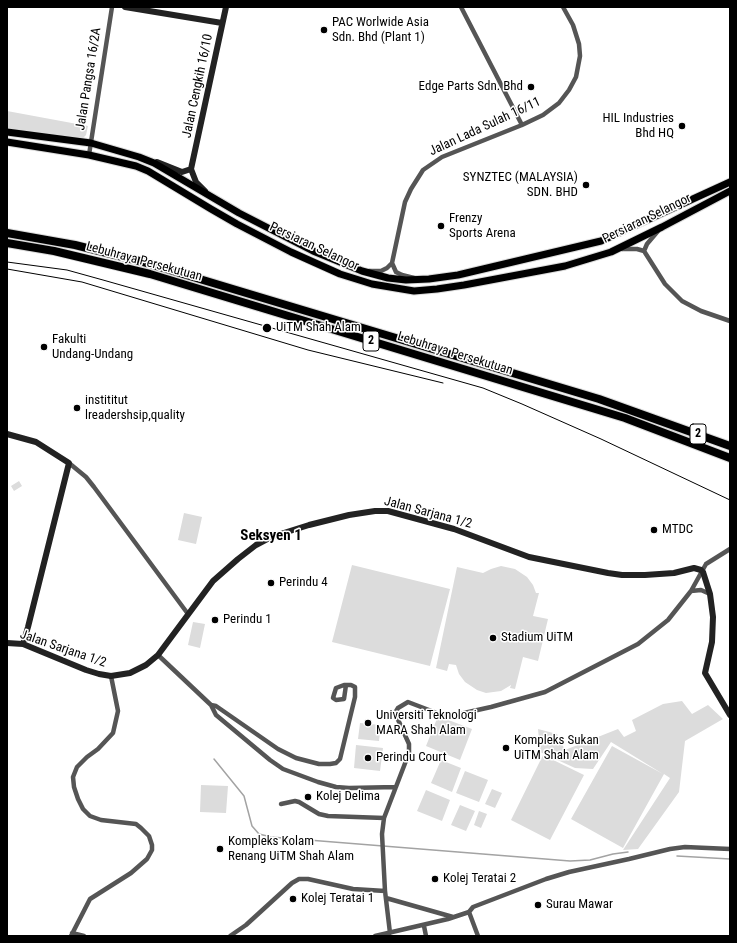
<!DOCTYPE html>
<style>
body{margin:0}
#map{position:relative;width:737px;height:943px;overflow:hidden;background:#fff;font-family:"Roboto Condensed",sans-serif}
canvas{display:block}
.frame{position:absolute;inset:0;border:8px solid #000;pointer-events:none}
</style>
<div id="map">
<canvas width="737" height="943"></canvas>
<div class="frame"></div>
</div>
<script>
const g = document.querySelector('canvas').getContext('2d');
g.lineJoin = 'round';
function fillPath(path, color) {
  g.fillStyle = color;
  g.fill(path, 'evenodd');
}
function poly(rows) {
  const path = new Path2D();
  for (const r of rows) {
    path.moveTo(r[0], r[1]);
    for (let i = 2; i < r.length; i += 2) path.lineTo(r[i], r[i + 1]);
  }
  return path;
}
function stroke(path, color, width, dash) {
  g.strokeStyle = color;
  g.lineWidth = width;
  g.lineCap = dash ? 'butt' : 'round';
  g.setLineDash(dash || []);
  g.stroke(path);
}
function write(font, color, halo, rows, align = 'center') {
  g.font = font + ' "Roboto Condensed",sans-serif';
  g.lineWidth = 3;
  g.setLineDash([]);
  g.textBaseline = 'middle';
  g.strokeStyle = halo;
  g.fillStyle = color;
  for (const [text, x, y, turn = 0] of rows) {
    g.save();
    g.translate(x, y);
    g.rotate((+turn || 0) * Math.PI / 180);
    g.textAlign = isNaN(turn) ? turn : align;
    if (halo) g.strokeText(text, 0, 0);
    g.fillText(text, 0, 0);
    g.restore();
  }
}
const green = poly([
 [7,111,88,126,86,135,83,138,7,128],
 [19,481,22,486,14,491,11,486],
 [184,513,202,517,196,544,178,540],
 [352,565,450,589,430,666,332,642],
 [501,566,515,569,527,577,533,585,536,593,539,593,533,616,548,619,538,661,523,657,515,689,510,688,511,685,501,691,486,693,477,690,465,682,459,674,456,665,449,664,447,671,436,668,457,567,483,573,491,569],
 [193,622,205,624,200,648,188,645],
 [682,701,692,714,708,705,723,719,685,741,679,792,638,849,623,850,670,778,664,774,623,848,571,819,612,746,663,774,611,742,593,769,575,768,540,752,538,729,557,734,565,750,618,729,624,737,636,731,632,720,663,704],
 [438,716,472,729,460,760,426,746],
 [360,723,381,725,379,741,358,739],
 [356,745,383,748,380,771,354,768],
 [543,755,584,775,550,840,511,820],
 [441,760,461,768,452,792,431,783],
 [465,771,488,780,479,802,456,793],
 [201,785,228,786,226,813,200,812],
 [492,789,502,793,495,808,485,804],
 [426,790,450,800,442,821,417,811],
 [460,805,475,811,466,831,451,825],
 [479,811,487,814,481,828,474,825]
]);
const stream = poly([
 [214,759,244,796,252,826,259,834,271,837,570,861,590,860,613,854,628,852],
 [677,856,730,859]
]);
const street = poly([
 [461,7,522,125],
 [89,155,112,7],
 [622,249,637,249,644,251,665,284,682,301,701,311,730,321],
 [644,251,647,244,658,231],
 [392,263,396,272,402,275,414,278],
 [369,271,381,271,387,268,392,263,405,202,411,189,423,170,442,157,522,125,543,115,559,103,569,90,576,77,580,56,579,44,573,25,563,7],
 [69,463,86,477,94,487,188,614],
 [691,591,701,590,710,594],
 [158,655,211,705,216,715,270,760,283,769,318,782,336,787,349,788,396,787],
 [211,705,216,706,278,749,296,758,319,764,330,764,336,763,340,759,355,697,355,687,351,685,344,685,336,688,333,698,336,700,344,699,346,685],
 [281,804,295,801,299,802,319,814,328,816,384,818],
 [386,898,453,917],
 [469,912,478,936],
 [424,926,426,936],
 [72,933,84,936],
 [390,933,385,891,382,834,384,818,409,753,409,744,395,713,398,708,408,702,442,715,455,715,491,707,545,692,638,644,668,620,691,591,706,564,730,549],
 [71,936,90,899,131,873,147,859,152,850,152,845,149,836,141,828,136,824,101,820,90,816,83,809,78,799,74,787,73,777,77,767,87,757,98,749,113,733,118,711,111,676],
 [230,936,246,925,292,883,299,879,308,879,353,889,385,891],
 [375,936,448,919,469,912,473,907,546,879,569,872,629,859,670,849,685,847,730,849]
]);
const secondary = poly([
 [125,7,222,23],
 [157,162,182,172,191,169],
 [205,191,196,182,191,169,226,7],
 [7,434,36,442,69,463,28,627,23,644],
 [7,643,23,644,86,670,99,674,111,676,130,673,146,665,158,655,213,581,238,559,256,545,271,537,309,525,349,515,375,511,388,511,454,529,529,557,608,573,622,575,645,575,674,573,694,568,701,570,703,572,710,594,713,617,712,642,705,673,730,715]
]);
const primary = poly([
 [7,132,91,143,139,157,154,163,239,213,313,251,362,271,388,278,406,280,429,279,458,275,601,241,730,182],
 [7,142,89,155,136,166,148,171,211,209,237,224,291,252,340,274,372,284,414,291,437,289,464,285,565,266,611,252,662,227,730,191]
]);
const highway = poly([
 [7,233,75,245,143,262,599,399,730,446],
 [7,243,54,251,150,274,625,418,730,458]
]);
const tram = poly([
 [7,262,67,270,103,280,483,388,522,404,601,439,730,500],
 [7,269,82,282,308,350,443,383]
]);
const markers = [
 [324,30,4,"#000"],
 [531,87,4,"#000"],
 [682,126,4,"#000"],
 [586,185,4,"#000"],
 [441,226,4,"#000"],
 [267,328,5,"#000"],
 [44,347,4,"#000"],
 [77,408,4,"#000"],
 [654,530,4,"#000"],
 [271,583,4,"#000"],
 [215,620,4,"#000"],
 [493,638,4,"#000"],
 [368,723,4,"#000"],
 [506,748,4,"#000"],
 [368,758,4,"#000"],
 [308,797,4,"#000"],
 [220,849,4,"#000"],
 [435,879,4,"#000"],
 [293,899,4,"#000"],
 [538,905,4,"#000"]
];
const shields = [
 [371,341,16],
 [698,434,16]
];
const shieldNames = [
 ["2",371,341],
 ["2",698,434]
];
const poiNames = [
 ["PAC Worlwide Asia",332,23],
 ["Sdn. Bhd (Plant 1)",332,38],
 ["Edge Parts Sdn. Bhd",523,87,"right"],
 ["HIL Industries",674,119,"right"],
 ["Bhd HQ",674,134,"right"],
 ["SYNZTEC (MALAYSIA)",578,178,"right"],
 ["SDN. BHD",578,193,"right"],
 ["Frenzy",449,219],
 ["Sports Arena",449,234],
 ["UiTM Shah Alam",276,328],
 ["Fakulti",52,340],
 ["Undang-Undang",52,355],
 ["instititut",85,401],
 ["lreadershsip,quality",85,416],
 ["MTDC",662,530],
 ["Perindu 4",279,583],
 ["Perindu 1",223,620],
 ["Stadium UiTM",501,638],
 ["Universiti Teknologi",376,716],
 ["MARA Shah Alam",376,731],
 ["Kompleks Sukan",514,741],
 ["UiTM Shah Alam",514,756],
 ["Perindu Court",376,758],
 ["Kolej Delima",316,797],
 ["Kompleks Kolam",228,842],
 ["Renang UiTM Shah Alam",228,857],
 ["Kolej Teratai 2",443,879],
 ["Kolej Teratai 1",301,899],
 ["Surau Mawar",546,905]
];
const streetNames = [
 ["Jalan Pangsa 16/2A",89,79,-81],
 ["Jalan Cengkih 16/10",198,86,-78],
 ["Jalan Lada Sulah 16/11",485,127,-25],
 ["Persiaran Selangor",647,219,-26],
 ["Persiaran Selangor",314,247,25],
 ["Lebuhraya Persekutuan",144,262,15],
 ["Lebuhraya Persekutuan",455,354,17],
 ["Jalan Sarjana 1/2",428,513,15],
 ["Jalan Sarjana 1/2",63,649,19]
];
const quarterNames = [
 ["Seksyen 1",271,536]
];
fillPath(green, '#dcdcdc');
stroke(stream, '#a3a3a3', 1.5);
stroke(primary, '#dbdbdb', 9);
stroke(highway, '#dbdbdb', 10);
stroke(street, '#555', 4.5);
stroke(secondary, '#222', 6);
stroke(primary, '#000', 7);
stroke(highway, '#000', 8);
stroke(tram, '#000', 1);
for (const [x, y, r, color] of markers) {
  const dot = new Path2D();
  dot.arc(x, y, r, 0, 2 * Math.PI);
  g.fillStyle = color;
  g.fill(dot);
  stroke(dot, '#fff', 1.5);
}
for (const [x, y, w] of shields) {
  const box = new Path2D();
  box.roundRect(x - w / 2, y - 10, w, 20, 3);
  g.fillStyle = '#fff';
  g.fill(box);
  stroke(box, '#000', 1);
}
write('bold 12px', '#000', null, shieldNames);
write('13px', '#000', '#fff', poiNames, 'left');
write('13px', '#000', '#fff', streetNames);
write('bold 15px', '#000', '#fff', quarterNames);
</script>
